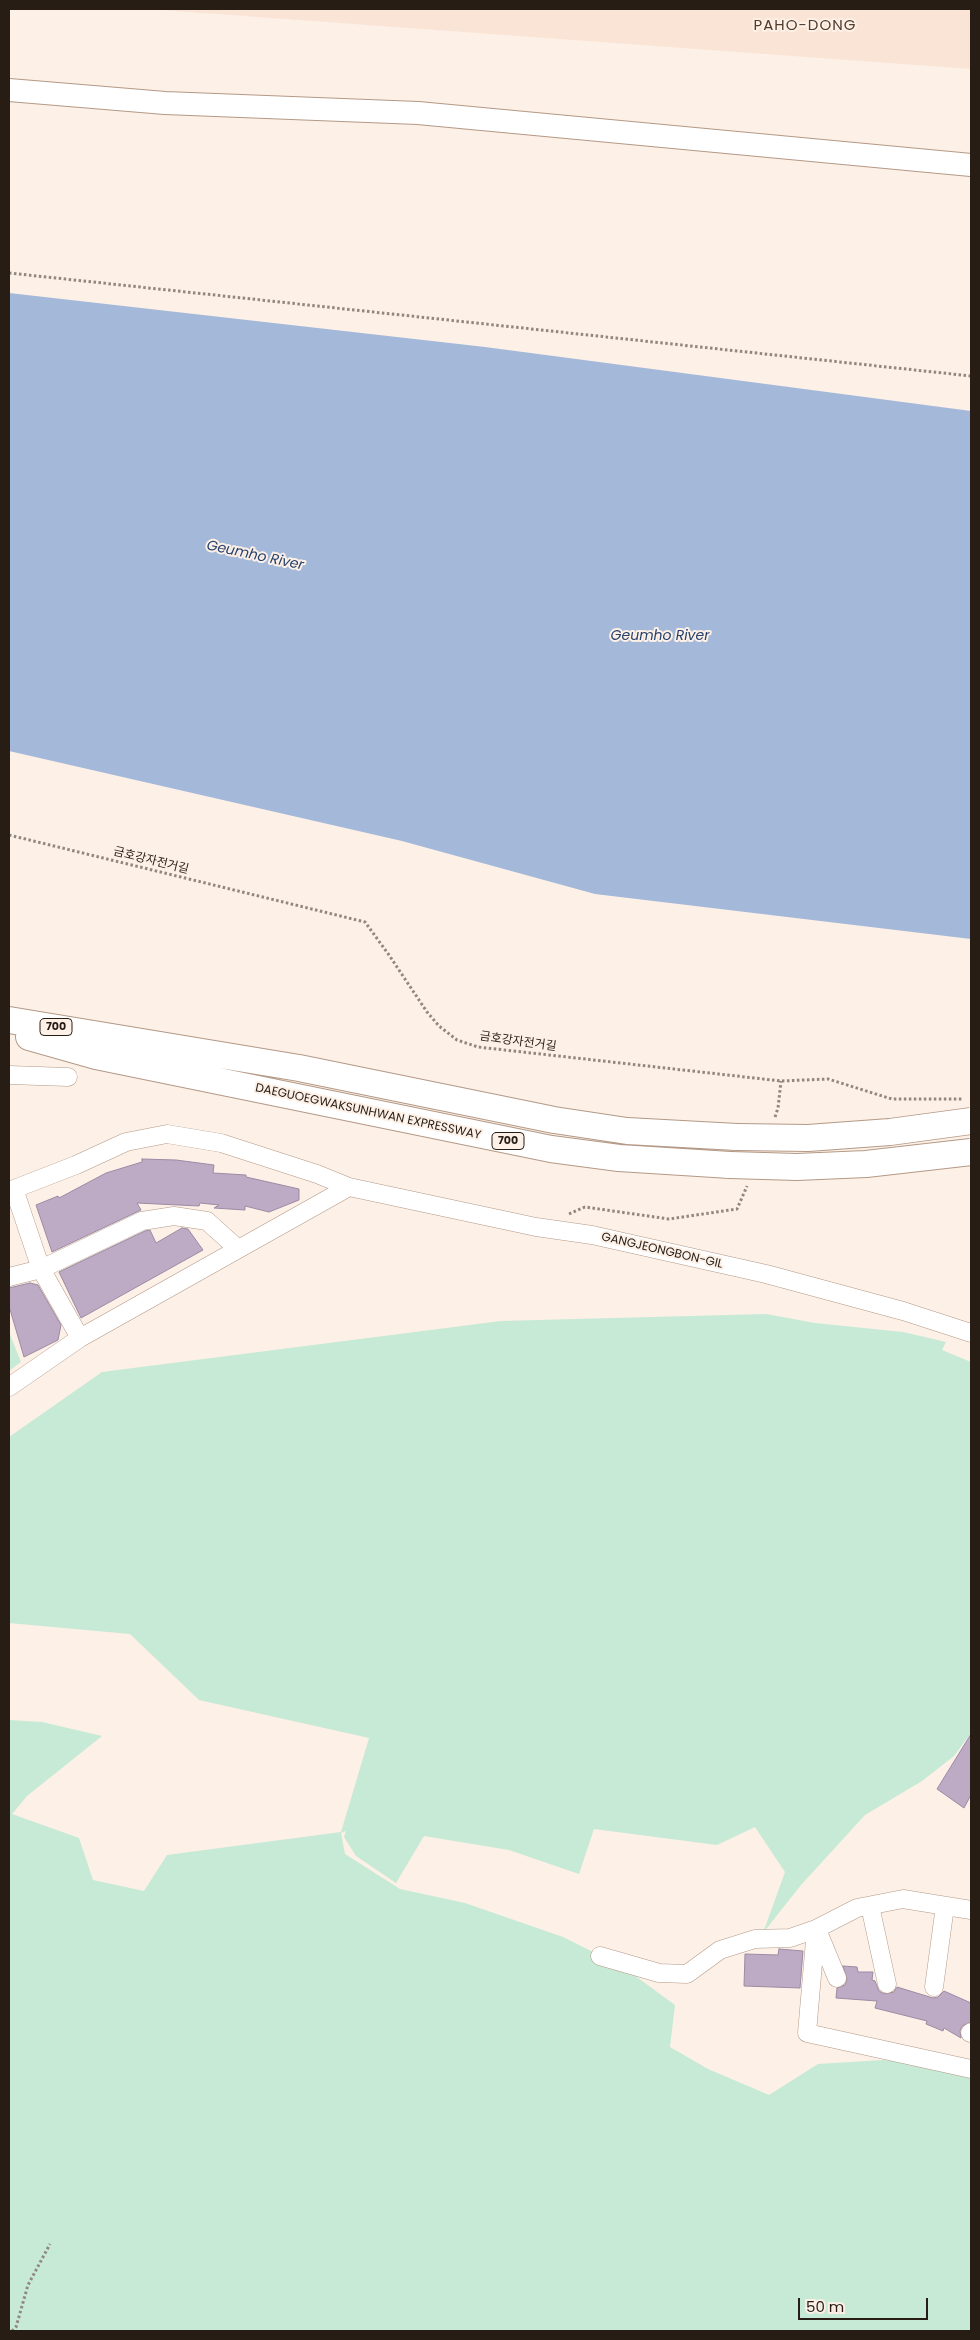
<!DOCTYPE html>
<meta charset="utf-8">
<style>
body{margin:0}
#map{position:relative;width:980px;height:2340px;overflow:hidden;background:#fcf0e7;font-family:Poppins,sans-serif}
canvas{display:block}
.frame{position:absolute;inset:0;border:10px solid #271d15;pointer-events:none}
.scale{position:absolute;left:798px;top:2298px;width:130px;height:22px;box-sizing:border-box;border:2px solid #271d15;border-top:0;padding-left:6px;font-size:15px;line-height:18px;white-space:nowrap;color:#271d15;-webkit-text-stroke:4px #fcf0e7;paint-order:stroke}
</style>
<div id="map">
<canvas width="980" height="2340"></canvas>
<div class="frame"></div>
<div class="scale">50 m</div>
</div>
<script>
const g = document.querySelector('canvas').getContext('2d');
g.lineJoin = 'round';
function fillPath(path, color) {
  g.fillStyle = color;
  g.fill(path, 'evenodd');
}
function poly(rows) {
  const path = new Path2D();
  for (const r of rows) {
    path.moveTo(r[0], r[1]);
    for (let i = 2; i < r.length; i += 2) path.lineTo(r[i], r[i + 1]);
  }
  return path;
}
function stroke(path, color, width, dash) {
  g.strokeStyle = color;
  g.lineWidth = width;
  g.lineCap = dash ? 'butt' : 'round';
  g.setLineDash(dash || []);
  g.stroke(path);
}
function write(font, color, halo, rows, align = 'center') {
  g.font = font + ' Poppins,"Noto Sans KR",sans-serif';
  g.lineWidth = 4;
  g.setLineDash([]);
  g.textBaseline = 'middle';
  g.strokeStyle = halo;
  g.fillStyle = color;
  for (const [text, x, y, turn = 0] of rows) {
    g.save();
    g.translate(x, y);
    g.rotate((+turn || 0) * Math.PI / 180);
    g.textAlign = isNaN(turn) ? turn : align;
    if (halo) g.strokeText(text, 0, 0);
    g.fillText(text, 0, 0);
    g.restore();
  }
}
const built = poly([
 [148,9,971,9,971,69]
]);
const green = poly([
 [766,1314,815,1323,903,1332,946,1342,942,1350,971,1362,971,1733,954,1756,922,1781,865,1815,801,1885,763,1933,785,1872,755,1827,717,1845,594,1829,579,1874,509,1850,424,1836,396,1883,356,1856,344,1837,346,1831,341,1833,345,1854,400,1889,465,1903,563,1937,623,1967,675,2005,670,2047,708,2069,769,2095,818,2064,883,2060,971,2067,971,2331,9,2331,9,1720,42,1722,102,1736,27,1796,12,1814,79,1838,93,1880,144,1891,167,1855,341,1832,369,1738,199,1700,130,1634,9,1623,9,1437,102,1372,501,1321],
 [9,1332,21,1362,9,1371]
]);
const water = poly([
 [9,293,485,347,971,411,971,939,595,894,402,841,9,751]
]);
const building = poly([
 [142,1159,176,1160,214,1165,213,1173,246,1175,246,1177,299,1189,299,1200,269,1212,245,1206,245,1210,214,1208,219,1205,200,1203,199,1206,137,1203,141,1210,52,1252,36,1205,58,1196,59,1198,106,1173,142,1162,142,1159],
 [182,1228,188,1229,203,1250,81,1318,59,1272,145,1231,150,1230,156,1243,182,1228],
 [30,1283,38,1285,61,1325,58,1340,24,1357,9,1306,9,1288,30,1283],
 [971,1734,971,1795,964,1808,937,1789,971,1734],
 [779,1949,803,1951,800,1988,744,1986,745,1954,778,1955,779,1949],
 [843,1966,857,1967,858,1972,873,1972,872,1980,875,1981,879,1991,884,1994,894,1992,897,1987,933,1998,938,1997,944,1991,971,2003,971,2022,962,2026,960,2031,961,2038,944,2028,943,2031,926,2024,927,2021,875,2008,877,2001,836,1998,837,1988,845,1985,847,1980,843,1966]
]);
const path = poly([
 [9,273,971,376],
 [9,835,365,922,389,955,427,1012,439,1026,457,1040,478,1047,781,1081,828,1079,892,1099,963,1099],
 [775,1117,778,1108,781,1081],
 [569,1214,585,1207,669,1219,737,1209,747,1186],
 [12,2331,16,2327,28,2285,50,2244]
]);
const minor = poly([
 [9,1075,68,1077],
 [14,1189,41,1269,80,1338],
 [9,1191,76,1165,126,1142,167,1134,221,1143,317,1174,349,1187,536,1227,592,1235,766,1274,903,1311,971,1333],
 [9,1277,41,1269,142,1221,174,1216,207,1221,238,1249],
 [9,1387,80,1338,349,1187],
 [870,1906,887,1984],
 [816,1929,807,2033,971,2069],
 [818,1932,837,1978],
 [600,1956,659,1973,687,1974,720,1950,755,1939,790,1938,816,1929,857,1908,903,1899,971,1910],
 [934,1987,945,1906],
 [970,2033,971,2032]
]);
const major = poly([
 [9,90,165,103,418,113,971,165]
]);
const highway = poly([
 [9,1020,299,1068,554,1120,627,1131,737,1137],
 [29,1037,96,1056,551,1149,619,1158,730,1165]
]);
const highwayBridge = poly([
 [737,1137,808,1138,890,1132,971,1121],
 [730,1165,797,1167,866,1164,971,1152]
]);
const shields = [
 [56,1027,32],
 [508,1141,32]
];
const shieldNames = [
 ["700",56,1027],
 ["700",508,1141]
];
const streetNames = [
 ["금호강자전거길",151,861,14],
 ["금호강자전거길",518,1042,8],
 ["DAEGUOEGWAKSUNHWAN EXPRESSWAY",368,1112,12],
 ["GANGJEONGBON-GIL",662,1251,13]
];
const waterNames = [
 ["Geumho River",255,556,12],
 ["Geumho River",660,636]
];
const quarterNames = [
 ["PAHO-DONG",805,26]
];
fillPath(built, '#fae4d5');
fillPath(green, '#c6ead6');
fillPath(water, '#a4b8d9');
fillPath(building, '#bdabc6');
stroke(building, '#9c8aa4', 1);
stroke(minor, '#b49986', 19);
stroke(major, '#b49986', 24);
stroke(highway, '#b49986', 28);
stroke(path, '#92877e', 3, [2.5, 2.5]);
stroke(minor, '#fff', 18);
stroke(major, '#fff', 22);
stroke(highway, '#fff', 26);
stroke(highwayBridge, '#b49986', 28, []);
stroke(highwayBridge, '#fff', 26);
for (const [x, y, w] of shields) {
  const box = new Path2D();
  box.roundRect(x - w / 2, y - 8.5, w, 17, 4);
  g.fillStyle = '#fcf0e7';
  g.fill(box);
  stroke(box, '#271d15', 1);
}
write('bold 11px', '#271d15', null, shieldNames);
write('12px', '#271d15', '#fcf0e7', streetNames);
write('italic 14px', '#27416d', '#fcf0e7', waterNames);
g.letterSpacing = '1px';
write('15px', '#533c2b', '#fcf0e7', quarterNames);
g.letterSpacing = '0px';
</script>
